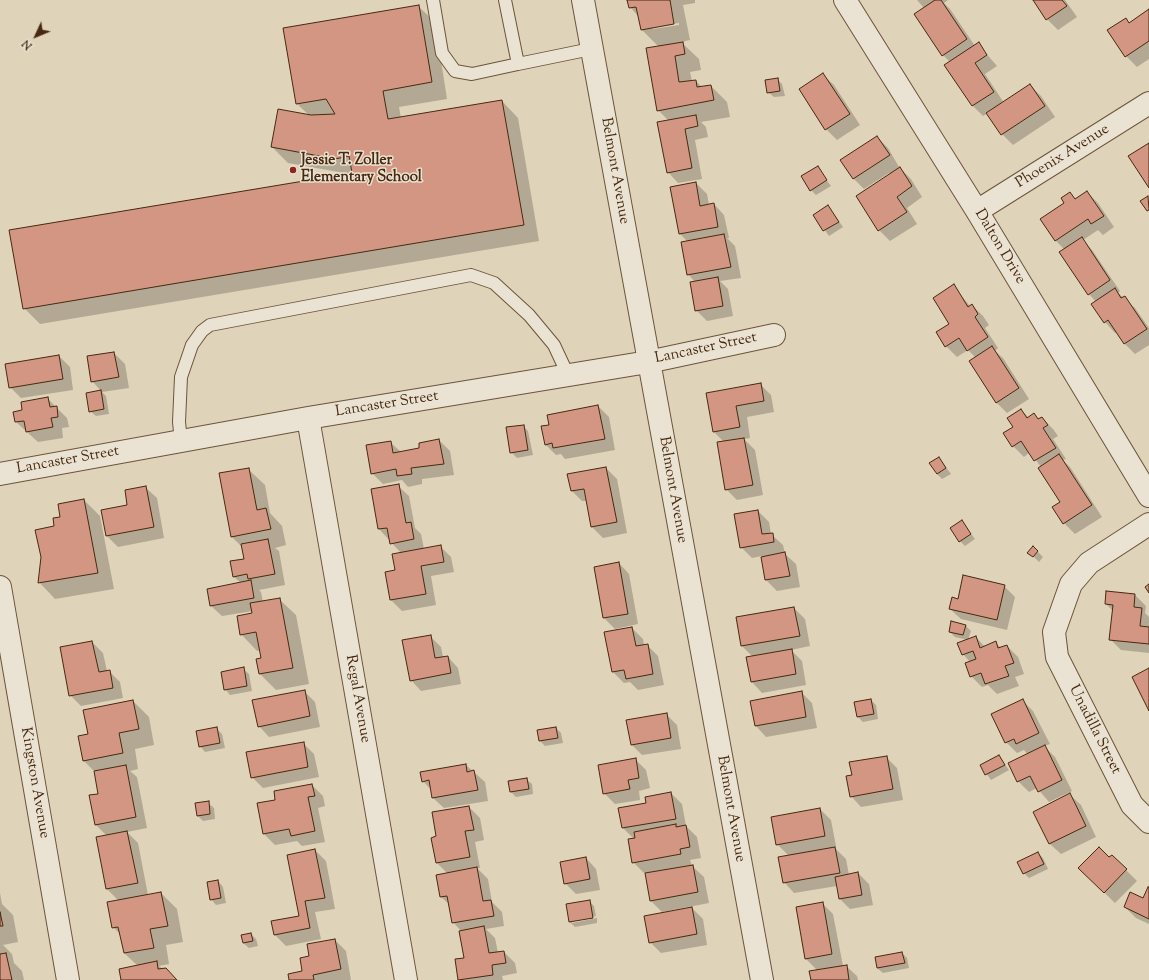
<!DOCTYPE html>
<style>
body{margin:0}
#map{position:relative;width:1149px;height:980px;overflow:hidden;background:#dfd3b9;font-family:"Sorts Mill Goudy",serif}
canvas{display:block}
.north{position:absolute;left:16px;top:16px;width:40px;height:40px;-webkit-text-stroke:3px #eae2d2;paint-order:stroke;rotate:226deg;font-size:11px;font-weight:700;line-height:16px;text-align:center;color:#47290f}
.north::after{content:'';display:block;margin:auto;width:14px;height:18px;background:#47290f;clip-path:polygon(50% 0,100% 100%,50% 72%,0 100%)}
</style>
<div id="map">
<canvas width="1149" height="980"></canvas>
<div class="north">N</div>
</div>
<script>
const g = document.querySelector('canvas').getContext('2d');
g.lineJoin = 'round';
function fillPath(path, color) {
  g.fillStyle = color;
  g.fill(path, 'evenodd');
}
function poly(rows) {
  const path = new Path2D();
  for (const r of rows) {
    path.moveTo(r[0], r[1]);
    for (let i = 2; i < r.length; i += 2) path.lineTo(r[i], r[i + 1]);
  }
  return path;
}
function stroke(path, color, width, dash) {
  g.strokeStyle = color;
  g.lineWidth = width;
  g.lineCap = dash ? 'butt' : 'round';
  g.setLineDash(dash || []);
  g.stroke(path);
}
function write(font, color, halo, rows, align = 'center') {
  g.font = font + ' "Sorts Mill Goudy",serif';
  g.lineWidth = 3;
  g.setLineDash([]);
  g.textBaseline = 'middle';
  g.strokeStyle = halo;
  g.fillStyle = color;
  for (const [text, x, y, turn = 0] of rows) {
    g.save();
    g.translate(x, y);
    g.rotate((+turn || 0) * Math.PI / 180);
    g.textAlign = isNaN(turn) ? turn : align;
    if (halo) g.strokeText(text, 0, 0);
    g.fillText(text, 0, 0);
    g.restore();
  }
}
const shadow = poly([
 [628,0,695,0,695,3,683,5,690,40,681,42,699,59,701,70,690,72,692,81,696,81,702,87,711,86,727,102,730,117,701,122,706,127,708,137,695,140,702,179,678,183,668,172,669,121,658,110,659,47,642,30,639,17,630,7],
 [679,23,679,25,653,29,653,27],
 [917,0,948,0,944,3,950,9,975,46,978,44,997,66,985,74,1004,103,1030,85,1041,96,1055,117,1013,145,1002,134,988,113,983,116,973,106,946,65,950,62,943,55,924,8],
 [1034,0,1065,0,1077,17,1058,30,1047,19],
 [418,6,435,22,447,99,399,107,401,118,502,101,518,118,539,241,40,324,24,308,350,174,288,163,272,147,310,116,297,104],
 [1149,10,1149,59,1137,67,1126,56,1109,30,1125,19,1130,23],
 [823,75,834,85,860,125,837,140,826,129],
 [777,79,782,84,785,96,774,97,768,92],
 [877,137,888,148,899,167,911,179,922,197,907,208,917,224,890,241,879,230,890,175,889,173,864,189,853,178],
 [817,167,831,186,816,195,811,190],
 [696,183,707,194,709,205,714,204,724,215,729,238,727,238,735,246,741,278,720,281,728,289,733,316,707,321,696,310,695,282,688,274,688,242,680,234,672,187],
 [1087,192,1098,203,1114,227,1103,235,1098,230,1083,240,1092,250,1120,291,1118,293,1135,308,1149,328,1149,345,1135,354,1124,343,1117,332,1115,333,1105,322,1096,302,1089,294,1065,250,1056,241,1042,220,1066,204,1070,194,1076,200],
 [828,206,843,227,829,236,814,215],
 [953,286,970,306,972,305,983,316,989,325,985,328,998,348,995,351,1003,358,1029,399,1007,413,996,402,976,358,968,350,957,357,946,346,937,333,951,324],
 [114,353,125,364,129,388,102,392,106,396,109,414,96,416,90,411,101,391,92,381],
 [59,356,70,367,73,390,21,398,10,387],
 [760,384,771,395,774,412,747,417,750,438,744,439,755,450,763,495,737,500,726,489,724,442,714,432,707,394],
 [47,398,67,418,69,427,62,428,63,438,38,442,16,422,14,412,23,411],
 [598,406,609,417,615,450,565,459,561,454,556,455,545,444,550,426],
 [1021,410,1029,418,1034,415,1039,420,1042,418,1053,429,1058,436,1053,439,1066,459,1063,460,1070,467,1102,517,1075,534,1064,523,1061,502,1041,467,1030,452,1024,457,1013,446,1014,427],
 [523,426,528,431,533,455,517,458,511,452],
 [439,440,450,451,454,475,422,479,422,484,408,487,402,480,383,484,372,473,390,442,401,452,421,449],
 [939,458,951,474,942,479,937,474],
 [606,468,617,479,627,533,603,538,592,527,587,501,582,501,572,491],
 [248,469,265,485,270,513,282,526,286,545,275,548,279,551,285,585,259,590,261,592,263,602,279,599,296,615,309,684,276,690,260,674,257,659,262,659,261,650,257,651,241,634,254,614,253,611,222,616,211,606,241,583,234,577,231,562,245,559,243,548,232,537],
 [398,486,409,496,415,528,421,534,424,549,440,546,451,557,454,572,431,576,436,605,402,611,391,600,386,573,396,571,401,553,379,529],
 [146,488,157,498,164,538,118,547,107,536,128,506],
 [84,500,100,516,114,589,55,599,39,582,55,527,61,518],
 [758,511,769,522,771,534,783,545,785,554,796,564,800,587,777,591,766,580,762,556,752,558,741,547],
 [962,522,975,539,965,546,960,541],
 [1033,547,1043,557,1039,562,1029,552],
 [619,563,629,574,638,624,615,629,604,618],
 [1004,586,1015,597,1007,630,961,619,950,609,958,600],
 [1135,595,1146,606,1145,613,1149,617,1149,653,1121,650,1110,639,1113,611,1106,604],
 [794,608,805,619,810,646,791,650,802,661,806,685,762,693,752,682,753,657,742,646],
 [965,625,971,631,968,640,955,637,950,632],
 [632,628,643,639,644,645,647,645,658,656,664,685,638,690,630,682,624,683,613,672,606,633],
 [430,636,441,647,443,657,448,657,458,668,461,684,421,691,411,680],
 [976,637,985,647,996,643,1001,648,1007,646,1018,657,1024,674,1015,677,1019,686,997,694,988,685,982,687,971,676,970,662,963,654],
 [92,642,103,653,107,671,109,671,120,682,123,698,81,706,70,695],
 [243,669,249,674,252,691,230,695,225,689],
 [304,691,315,702,320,727,269,737,259,726],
 [801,692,812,703,817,728,766,737,756,726],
 [871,700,876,705,878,719,863,722,858,717],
 [1022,700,1033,711,1050,744,1044,746,1055,757,1072,791,1049,802,1037,788,1029,792,1018,781,1028,755,1024,750,1017,753,1006,742],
 [133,701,149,717,154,745,135,749,138,769,130,771,137,777,147,828,127,832,138,843,148,895,161,893,177,909,183,942,166,945,169,964,159,966,177,980,122,980,138,966,124,953,121,935,113,927,119,901,107,889,97,838,107,836,96,825,99,794,95,772,83,760,89,735],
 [666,714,677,725,681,749,642,755,632,745],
 [216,728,222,734,225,748,205,752,200,746],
 [556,728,561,733,563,743,545,746,540,741,538,731],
 [303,743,314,754,319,777,263,788,252,777],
 [999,756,1009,770,991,780,981,766],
 [886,757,897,768,903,800,861,807,851,796],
 [635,759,646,770,650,788,639,791,640,800,615,804,604,793],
 [466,765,485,782,488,801,444,808,433,798,432,791,423,781],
 [526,779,532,784,533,794,516,797,511,792,509,782],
 [312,785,323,796,325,806,318,808,325,842,302,846,297,841,275,845,264,834,258,804,277,801],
 [671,793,682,804,686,826,697,837,701,858,690,860,692,866,704,877,709,903,662,912,651,901,646,873,644,873,633,862,634,839,623,828,647,804],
 [1070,795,1081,805,1096,837,1061,854,1050,844],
 [208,803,214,808,215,819,203,821,198,816,196,804],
 [469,807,480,818,484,840,475,842,480,868,477,868,488,879,492,902,502,912,504,926,486,929,495,938,498,953,504,952,515,963,517,973,502,976,503,980,459,980,456,960,465,959,461,931,453,922,450,905,441,897,448,874,437,863,437,837],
 [820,809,831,820,836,846,834,847,846,859,849,875,858,873,869,884,873,905,850,909,839,898,837,886,794,893,784,882,789,856,777,844],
 [315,850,326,861,335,909,315,912,321,939,286,946,275,935,273,922,300,917],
 [1038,853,1043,858,1048,869,1029,878,1024,873],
 [1112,856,1137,881,1115,903,1079,868],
 [586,858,596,869,600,890,576,894,565,883],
 [218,881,223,887,226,903,216,905,211,899],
 [1149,888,1149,924,1136,918,1125,907,1143,899],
 [0,893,2,904,13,915,18,942,3,945,12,954,14,963,22,971,24,980,0,980],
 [589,901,594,906,596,916,572,920,572,923,597,918,597,923,575,927,570,922],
 [822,903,833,914,843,966,846,966,857,976,858,980,812,980,818,971,806,959],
 [692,908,703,919,707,945,661,953,650,942],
 [251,934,256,939,258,946,249,948,243,943],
 [335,940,346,951,351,980,290,980,304,972,310,956],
 [902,953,907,958,909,968,883,973,877,968]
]);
const building = poly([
 [627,0,670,0,674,24,641,30,636,7,629,8,627,0],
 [935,0,941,0,967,39,942,56,914,14,935,0],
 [1033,0,1062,0,1067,6,1046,20,1033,0],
 [419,5,432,82,383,91,388,119,502,100,524,225,23,309,9,230,352,173,349,156,335,159,271,147,278,109,311,115,335,114,326,99,296,104,283,28,419,5],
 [1149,9,1149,41,1125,57,1107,30,1126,18,1129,23,1149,9],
 [683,42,685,54,675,56,679,82,696,80,697,87,711,85,714,100,657,111,646,48,683,42],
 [979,42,987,55,975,63,994,92,972,106,944,65,979,42],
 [823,73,850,114,825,130,799,89,823,73],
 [778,78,780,91,767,93,765,80,778,78],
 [1030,84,1045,106,1001,135,986,113,1030,84],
 [696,115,698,126,685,129,692,168,667,173,657,122,696,115],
 [877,136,890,155,853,179,840,160,877,136],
 [1149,143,1149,188,1128,156,1149,143],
 [818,166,827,180,810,191,801,176,818,166],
 [900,167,912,186,897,197,907,212,878,231,856,196,900,167],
 [696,182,700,206,714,203,718,227,679,234,670,187,696,182],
 [1087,191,1104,216,1091,224,1088,219,1055,241,1040,219,1064,203,1061,198,1070,192,1075,199,1087,191],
 [1148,196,1149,210,1147,211,1140,201,1148,196],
 [828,205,839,222,823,231,813,215,828,205],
 [724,234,731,267,687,275,681,242,724,234],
 [1082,237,1110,280,1088,295,1059,252,1082,237],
 [718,277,723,306,695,311,690,282,718,277],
 [954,284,968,307,972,304,978,314,975,317,988,337,967,351,959,338,945,347,936,332,949,324,933,298,954,284],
 [1115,288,1121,298,1125,296,1147,329,1124,344,1108,320,1104,323,1091,304,1115,288],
 [992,346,1019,388,996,403,969,361,992,346],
 [114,352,119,377,91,382,87,356,114,352],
 [59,355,63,379,9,388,5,364,59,355],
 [761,383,764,401,736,406,740,427,713,432,706,393,761,383],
 [101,390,104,409,89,412,86,393,101,390],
 [48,397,50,407,57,406,58,417,51,418,53,427,26,432,24,421,15,422,13,412,22,410,21,402,48,397],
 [598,405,605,439,553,448,552,443,545,445,541,426,549,425,547,415,598,405],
 [1021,409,1027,418,1034,413,1038,419,1042,417,1048,425,1043,428,1056,448,1034,461,1021,441,1012,447,1003,433,1013,427,1007,418,1021,409],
 [524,425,528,450,510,453,506,427,524,425],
 [744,438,753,485,725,490,717,442,744,438],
 [439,439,444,464,411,468,412,474,397,476,396,469,371,474,366,445,391,441,393,453,419,448,419,443,439,439],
 [1059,454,1092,505,1063,524,1052,507,1060,502,1038,468,1059,454],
 [939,457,946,468,937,474,929,463,939,457],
 [606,467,617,522,591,527,584,489,571,491,567,474,606,467],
 [249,468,257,510,266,508,271,529,231,537,219,473,249,468],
 [399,484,406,523,411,522,414,539,390,544,387,528,378,529,371,489,399,484],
 [146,486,154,527,106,536,101,510,127,505,125,490,146,486],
 [84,499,98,573,38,583,41,557,35,530,54,526,53,518,60,517,58,504,84,499],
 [758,510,762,534,773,533,774,542,740,548,734,514,758,510],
 [962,520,971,534,959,542,950,528,962,520],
 [268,539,275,574,248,579,247,574,233,577,230,561,244,559,241,544,268,539],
 [441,545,444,562,421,566,426,594,390,600,385,572,395,570,392,554,441,545],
 [1033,546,1038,551,1033,557,1027,553,1033,546],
 [785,552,790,576,765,580,761,557,785,552],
 [619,562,628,614,603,618,594,567,619,562],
 [963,575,1005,585,997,620,949,609,952,597,958,599,963,575],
 [251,580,254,598,210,606,207,589,251,580],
 [1149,584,1149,593,1145,587,1149,584],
 [1106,591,1135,594,1134,607,1142,608,1140,626,1149,627,1149,644,1109,640,1113,605,1105,604,1106,591],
 [280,598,293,668,259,674,256,659,261,658,256,632,240,635,237,616,252,613,250,603,280,598],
 [794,607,800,636,741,646,736,617,794,607],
 [951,621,966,625,963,635,949,632,951,621],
 [632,627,636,646,648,644,653,674,626,679,624,670,612,672,604,632,632,627],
 [431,635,435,658,448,656,451,673,410,681,402,640,431,635],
 [976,636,980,648,996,641,998,648,1007,645,1014,663,1005,666,1009,676,985,684,981,673,970,677,965,663,976,659,973,651,962,655,957,643,976,636],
 [92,641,99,672,110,670,113,688,69,696,60,647,92,641],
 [792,649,796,674,751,682,746,657,792,649],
 [244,667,247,686,224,690,221,672,244,667],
 [1149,668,1149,711,1132,677,1149,668],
 [305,690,310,716,258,727,252,700,305,690],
 [802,691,806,717,755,726,750,701,802,691],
 [871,699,874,714,857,717,854,702,871,699],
 [1023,699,1039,733,1016,744,1014,739,1005,743,991,714,1023,699],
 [133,700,139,729,119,733,123,753,83,761,78,736,88,734,83,710,133,700],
 [667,713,671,738,631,745,626,720,667,713],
 [217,727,220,743,199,747,196,731,217,727],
 [556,727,558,738,539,741,537,730,556,727],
 [304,742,308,767,251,778,246,752,304,742],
 [1045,745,1062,780,1038,792,1030,776,1017,782,1008,763,1045,745],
 [999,755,1005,765,985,775,980,765,999,755],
 [887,756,893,789,850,797,846,776,852,775,849,762,887,756],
 [636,758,639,778,628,780,630,789,603,794,598,765,636,758],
 [466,764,467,772,474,770,478,790,432,798,429,780,422,782,420,772,466,764],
 [126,765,136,817,95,825,89,795,98,794,94,771,126,765],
 [527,778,529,789,510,792,508,781,527,778],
 [312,784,315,796,308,797,315,831,291,836,289,829,263,834,257,803,275,800,274,791,312,784],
 [671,792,676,819,622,828,618,808,646,803,645,797,671,792],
 [1070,793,1086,826,1049,844,1033,812,1070,793],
 [209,801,210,814,197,816,195,803,209,801],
 [469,806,474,830,465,831,470,857,436,863,431,838,436,836,432,812,469,806],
 [820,808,825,836,776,845,771,817,820,808],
 [676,824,676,827,686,825,690,847,680,849,681,854,632,863,628,839,635,838,634,832,676,824],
 [127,831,138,883,106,889,96,837,127,831],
 [835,847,840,873,783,883,778,857,835,847],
 [1099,847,1109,857,1112,855,1127,869,1104,893,1078,868,1099,847],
 [315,849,325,898,305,901,310,928,274,935,271,921,299,916,287,855,315,849],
 [1038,852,1044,864,1023,874,1017,862,1038,852],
 [586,857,590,879,564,884,560,862,586,857],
 [693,865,698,892,650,901,645,873,693,865],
 [477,867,483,901,491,900,494,916,452,923,447,896,440,897,436,875,477,867],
 [858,872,862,895,839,899,835,877,858,872],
 [218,880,221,898,210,900,207,882,218,880],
 [1148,887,1149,887,1149,919,1124,907,1130,892,1143,898,1148,887],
 [161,892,168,926,150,929,154,948,124,953,118,927,112,928,107,902,161,892],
 [590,900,593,918,569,922,566,904,590,900],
 [823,902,832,954,805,959,796,907,823,902],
 [692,907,697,934,649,943,644,916,692,907],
 [0,912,3,926,0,926,0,912],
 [484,926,489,953,504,951,506,963,492,965,493,975,458,980,455,959,464,958,459,931,484,926],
 [251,933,253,941,243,943,241,935,251,933],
 [335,939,341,969,313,975,314,980,289,980,288,974,302,971,300,958,309,956,307,944,335,939],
 [902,952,905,963,877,968,875,957,902,952],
 [6,953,12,980,0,980,0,954,6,953],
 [157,961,158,969,166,968,177,980,121,980,119,969,157,961],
 [847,965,849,980,811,980,809,971,847,965]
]);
const lane = poly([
 [433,0,442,53,455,71,472,74,518,64],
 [505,0,518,64,591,49],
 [181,441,179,422,181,377,192,345,202,331,210,325,471,275,494,283,529,315,554,345,568,375]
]);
const street = poly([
 [583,0,762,980],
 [845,0,977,211,1149,496],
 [977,211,1149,103],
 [308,418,406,980],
 [0,474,308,418,648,362,774,335],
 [1149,524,1089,563,1071,584,1054,632,1057,657,1132,805,1149,822],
 [0,587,68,980]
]);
const markers = [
 [293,170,4,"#8f2418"]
];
const streetNames = [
 ["Phoenix Avenue",1063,157,-32],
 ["Belmont Avenue",614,171,80],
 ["Dalton Drive",999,247,59],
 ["Lancaster Street",706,349,-12],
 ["Lancaster Street",387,405,-9],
 ["Lancaster Street",68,461,-10],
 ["Belmont Avenue",672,490,80],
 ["Regal Avenue",357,699,80],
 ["Unadilla Street",1094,730,63],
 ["Kingston Avenue",34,783,80],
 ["Belmont Avenue",730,809,80]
];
const poiNames = [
 ["Jessie T. Zoller",301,161],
 ["Elementary School",301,178]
];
fillPath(shadow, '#0003');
fillPath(building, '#d29683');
stroke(building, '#47290f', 1);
stroke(lane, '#6d543a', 14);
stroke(street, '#6d543a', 24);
stroke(lane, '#eae2d2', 12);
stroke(street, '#eae2d2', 22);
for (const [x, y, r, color] of markers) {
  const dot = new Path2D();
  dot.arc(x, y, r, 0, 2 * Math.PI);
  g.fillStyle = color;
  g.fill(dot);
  stroke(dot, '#eae2d2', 1.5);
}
write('15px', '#47290f', '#eae2d2', streetNames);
write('bold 15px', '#47290f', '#eae2d2', poiNames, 'left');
</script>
